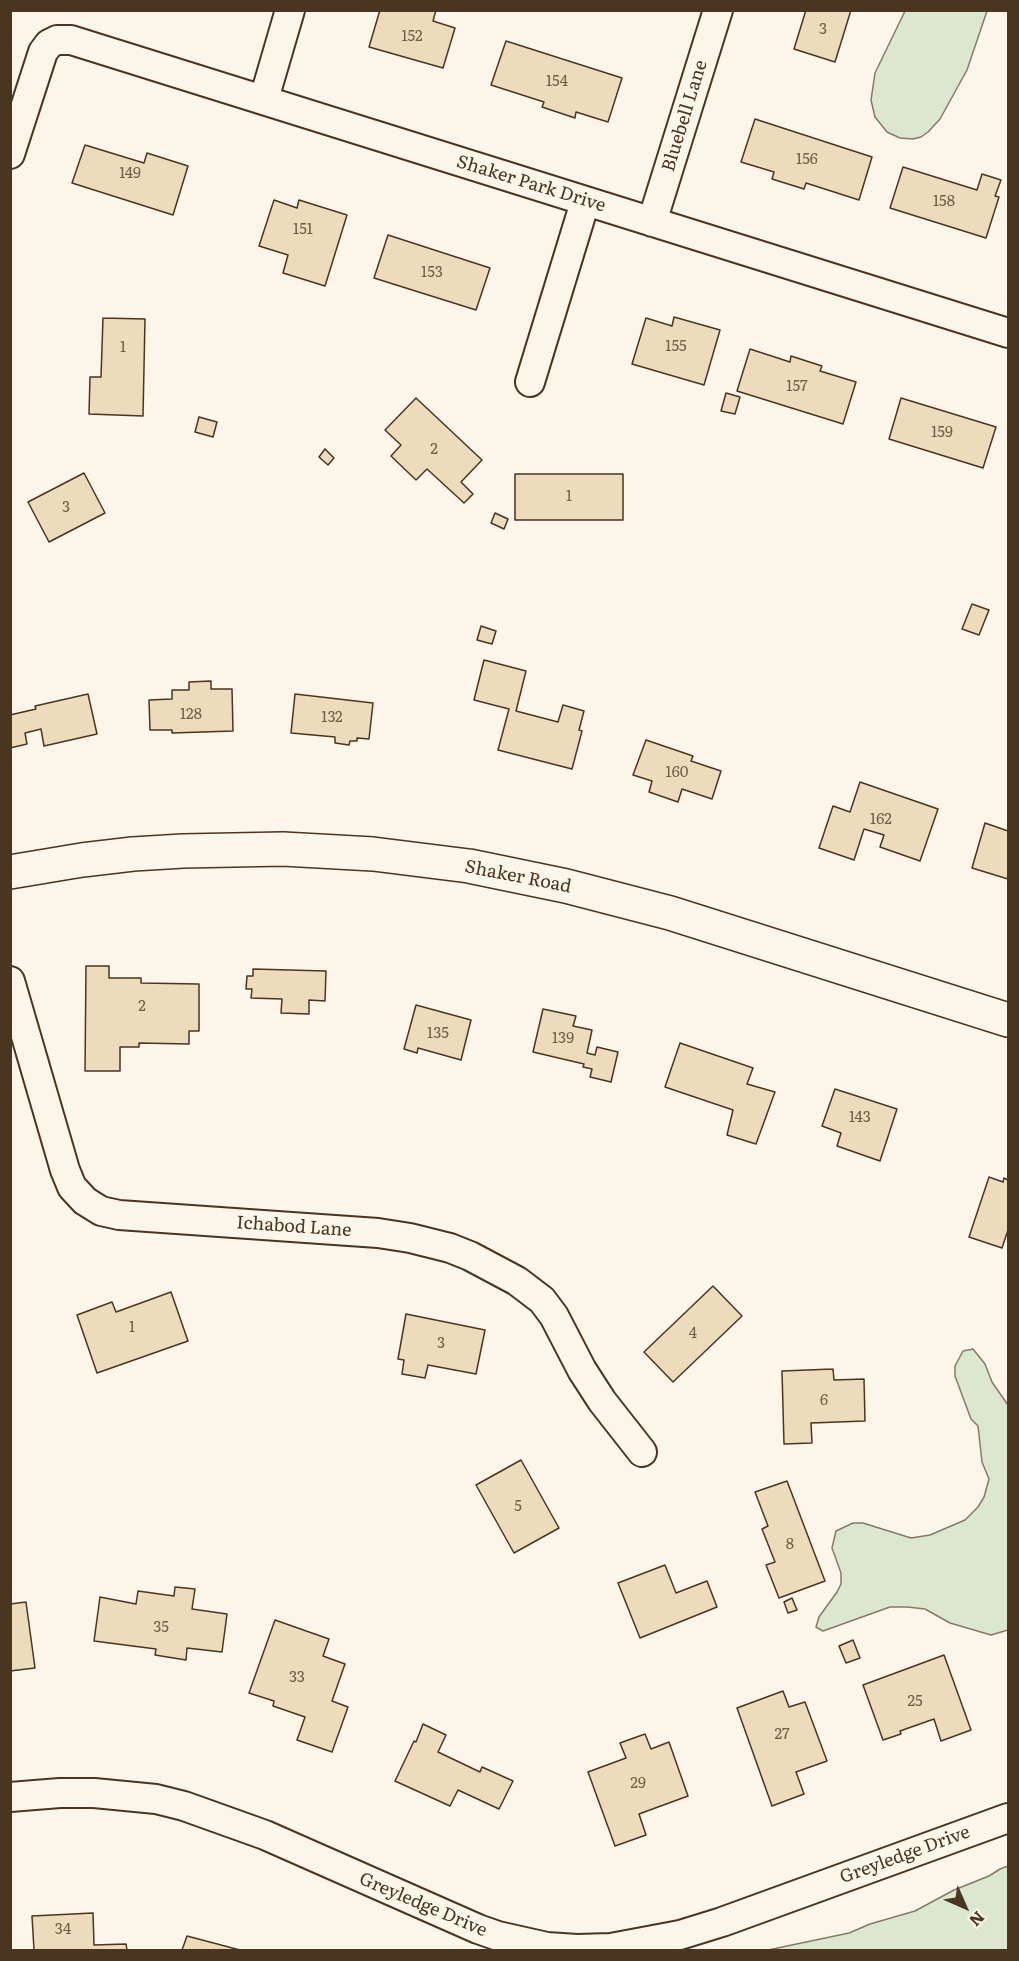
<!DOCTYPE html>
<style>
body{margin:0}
#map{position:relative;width:1019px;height:1961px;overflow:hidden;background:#fbf6e9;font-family:Literata,serif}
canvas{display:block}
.frame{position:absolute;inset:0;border:12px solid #4a3520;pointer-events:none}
.north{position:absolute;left:935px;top:1877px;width:60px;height:60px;-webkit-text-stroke:4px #fbf6e9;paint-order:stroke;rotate:135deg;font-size:16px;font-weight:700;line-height:24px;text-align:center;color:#4a3520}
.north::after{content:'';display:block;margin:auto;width:21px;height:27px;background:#4a3520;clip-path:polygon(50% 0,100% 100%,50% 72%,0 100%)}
</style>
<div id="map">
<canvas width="1019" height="1961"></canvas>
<div class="frame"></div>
<div class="north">N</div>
</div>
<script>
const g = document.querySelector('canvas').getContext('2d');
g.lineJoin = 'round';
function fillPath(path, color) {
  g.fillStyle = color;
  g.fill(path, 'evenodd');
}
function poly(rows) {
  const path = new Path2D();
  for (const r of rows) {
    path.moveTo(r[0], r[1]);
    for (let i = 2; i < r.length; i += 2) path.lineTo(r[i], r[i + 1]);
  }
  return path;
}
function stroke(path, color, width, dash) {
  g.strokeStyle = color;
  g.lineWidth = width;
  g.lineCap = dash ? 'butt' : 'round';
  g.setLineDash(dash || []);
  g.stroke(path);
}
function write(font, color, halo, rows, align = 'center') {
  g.font = font + ' Literata,serif';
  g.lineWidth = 4.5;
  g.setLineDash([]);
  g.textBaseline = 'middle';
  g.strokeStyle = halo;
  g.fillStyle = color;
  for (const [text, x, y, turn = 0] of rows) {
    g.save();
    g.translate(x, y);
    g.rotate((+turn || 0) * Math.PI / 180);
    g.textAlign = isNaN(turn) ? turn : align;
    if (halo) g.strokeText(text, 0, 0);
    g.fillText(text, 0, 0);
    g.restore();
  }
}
const green = poly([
 [905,11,987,11,967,70,940,119,928,132,921,137,913,139,900,138,887,132,875,117,871,100,875,73,905,11],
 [973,1349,985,1364,992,1382,1008,1405,1008,1630,991,1635,950,1623,925,1609,907,1607,890,1607,823,1631,816,1627,819,1617,837,1592,841,1584,841,1573,832,1548,836,1531,853,1523,863,1523,911,1538,930,1535,965,1520,978,1507,984,1497,989,1479,982,1462,978,1426,971,1419,955,1376,955,1366,963,1351,973,1349],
 [1008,1866,1008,1950,768,1950,849,1933,870,1924,915,1911,954,1890,989,1876,1000,1869,1008,1866]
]);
const building = poly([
 [380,10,436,10,433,21,455,28,443,68,369,47,380,10],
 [806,10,851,10,835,62,794,49,806,10],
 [506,41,622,78,608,122,576,112,575,118,542,107,544,102,491,85,506,41],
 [755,119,872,157,859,200,806,183,804,189,772,179,774,172,741,162,755,119],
 [85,145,144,163,147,153,188,166,173,215,72,183,85,145],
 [903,167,977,190,982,174,1001,180,995,196,999,197,986,238,890,208,903,167],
 [274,200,297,208,299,200,347,215,325,286,283,273,288,255,259,246,274,200],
 [388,235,490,268,476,310,374,278,388,235],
 [674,317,720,330,704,385,632,364,646,318,672,326,674,317],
 [103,318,145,319,143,416,89,414,90,377,101,377,103,318],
 [750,349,790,362,791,356,822,366,820,371,856,382,843,424,737,391,750,349],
 [726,393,740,397,735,414,721,411,726,393],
 [416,398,482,460,461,482,473,494,464,503,427,469,416,480,391,456,401,445,385,430,416,398],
 [901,398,996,427,983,468,889,439,901,398],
 [199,417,217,422,213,437,195,432,199,417],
 [325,449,334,458,328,465,319,457,325,449],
 [84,473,105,513,49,542,28,502,84,473],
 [515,474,623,474,623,520,515,520,515,474],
 [495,513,508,519,504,529,491,523,495,513],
 [972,604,989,610,979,635,962,629,972,604],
 [481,626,496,631,492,644,477,640,481,626],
 [484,660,526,671,516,711,558,722,563,705,584,711,579,730,582,731,572,769,498,750,509,709,474,700,484,660],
 [211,681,211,689,232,689,233,731,172,733,172,730,150,730,149,700,172,699,172,690,189,690,189,682,211,681],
 [88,694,97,734,44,746,41,729,25,733,27,744,10,748,10,715,36,709,35,706,88,694],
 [295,694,373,703,369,739,357,738,357,741,350,741,349,745,335,743,335,737,291,733,295,694],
 [646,740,693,756,691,761,721,771,712,799,682,789,678,802,649,792,652,781,633,775,646,740],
 [860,782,938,809,920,861,880,847,884,835,864,829,854,860,819,848,833,806,850,812,860,782],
 [985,823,1008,831,1008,879,972,868,985,823],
 [86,966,109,966,109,978,141,978,141,983,199,984,199,1031,189,1031,189,1044,139,1043,139,1047,120,1047,120,1071,85,1071,86,966],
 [253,969,326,971,325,1001,309,1000,309,1014,281,1013,282,999,251,998,252,989,246,989,247,976,253,976,253,969],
 [416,1005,471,1020,461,1060,418,1048,417,1053,404,1049,416,1005],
 [543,1009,576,1016,573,1026,592,1030,587,1053,595,1055,597,1047,618,1052,611,1082,590,1077,592,1069,583,1067,584,1064,533,1052,543,1009],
 [680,1043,753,1068,747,1084,775,1092,756,1144,727,1135,733,1110,665,1087,680,1043],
 [835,1089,897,1109,880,1161,837,1146,841,1133,822,1126,835,1089],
 [989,1177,1003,1182,1004,1178,1008,1180,1008,1230,1002,1248,969,1237,989,1177],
 [713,1286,742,1316,673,1382,644,1352,713,1286],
 [171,1292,188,1341,97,1373,77,1315,112,1302,116,1312,171,1292],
 [406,1314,485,1330,476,1374,428,1365,425,1378,402,1374,404,1360,398,1359,406,1314],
 [833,1369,834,1380,864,1379,865,1421,811,1423,812,1443,784,1444,782,1371,833,1369],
 [521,1460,559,1528,514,1553,476,1485,521,1460],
 [787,1481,825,1581,779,1598,766,1565,775,1562,762,1529,768,1526,755,1492,787,1481],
 [665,1565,676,1593,707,1581,717,1607,640,1638,618,1583,665,1565],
 [175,1587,195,1589,192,1609,227,1614,222,1652,187,1648,186,1660,155,1655,156,1649,94,1641,100,1597,136,1604,138,1591,174,1596,175,1587],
 [792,1598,797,1610,788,1613,784,1602,792,1598],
 [26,1602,35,1668,10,1671,10,1604,26,1602],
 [275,1620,329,1639,323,1656,345,1664,332,1701,348,1707,332,1752,297,1740,305,1717,273,1706,274,1701,249,1693,275,1620],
 [853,1640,860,1658,846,1663,839,1646,853,1640],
 [944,1655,971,1730,941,1741,934,1719,900,1731,901,1734,883,1740,863,1685,944,1655],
 [783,1691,789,1707,805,1702,827,1761,796,1772,804,1794,772,1806,737,1708,783,1691],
 [423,1724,446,1735,438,1752,480,1772,482,1767,513,1781,499,1809,458,1790,450,1806,395,1781,414,1741,416,1742,423,1724],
 [645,1734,651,1749,669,1742,688,1796,639,1814,646,1835,615,1846,588,1772,626,1758,620,1743,645,1734],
 [93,1913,94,1945,126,1944,127,1950,34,1950,32,1916,93,1913],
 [187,1936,240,1950,182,1950,187,1936]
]);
const street = poly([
 [264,99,290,10],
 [10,154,43,52,49,44,57,40,71,40,1008,333],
 [652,222,718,10],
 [530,382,585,202],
 [10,981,65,1170,72,1187,85,1201,101,1211,119,1215,378,1233,410,1238,450,1248,470,1256,517,1281,542,1300,554,1316,582,1370,602,1401,642,1452],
 [10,1797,60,1793,94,1793,156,1799,184,1806,265,1835,478,1929,498,1936,547,1947,577,1949,611,1948,680,1935,722,1922,1008,1818]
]);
const secondary = poly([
 [10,872,82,860,133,854,183,851,283,849,373,854,469,866,566,886,670,913,1008,1020]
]);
const numberNames = [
 ["3",823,30],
 ["152",412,37],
 ["154",557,82],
 ["156",807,160],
 ["149",130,174],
 ["158",944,202],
 ["151",303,230],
 ["153",432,273],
 ["155",676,347],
 ["1",123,348],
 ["157",797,387],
 ["159",942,433],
 ["2",434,450],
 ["1",569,497],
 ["3",66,508],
 ["128",191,715],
 ["132",332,718],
 ["160",677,773],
 ["162",881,820],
 ["2",142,1007],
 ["135",438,1034],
 ["139",563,1039],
 ["143",860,1118],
 ["1",132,1328],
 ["4",693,1334],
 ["3",441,1344],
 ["6",824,1401],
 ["5",518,1507],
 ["8",790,1545],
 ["35",161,1628],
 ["33",297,1678],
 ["25",915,1702],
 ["27",782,1735],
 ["29",638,1784],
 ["34",63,1930]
];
const streetNames = [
 ["Bluebell Lane",685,116,-73],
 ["Shaker Park Drive",531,184,17],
 ["Shaker Road",518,877,11],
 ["Ichabod Lane",294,1227,4],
 ["Greyledge Drive",905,1855,-20],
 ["Greyledge Drive",423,1905,23]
];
fillPath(green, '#dce7d0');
stroke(green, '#887966', 1.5);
fillPath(building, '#ecdcbc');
stroke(building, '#4a3520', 1.5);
stroke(street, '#4a3520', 32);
stroke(secondary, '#4a3520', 36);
stroke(street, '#fbf6e9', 28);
stroke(secondary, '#fbf6e9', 33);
write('15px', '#725f47', null, numberNames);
write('18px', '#4a3520', '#fbf6e9', streetNames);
</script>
